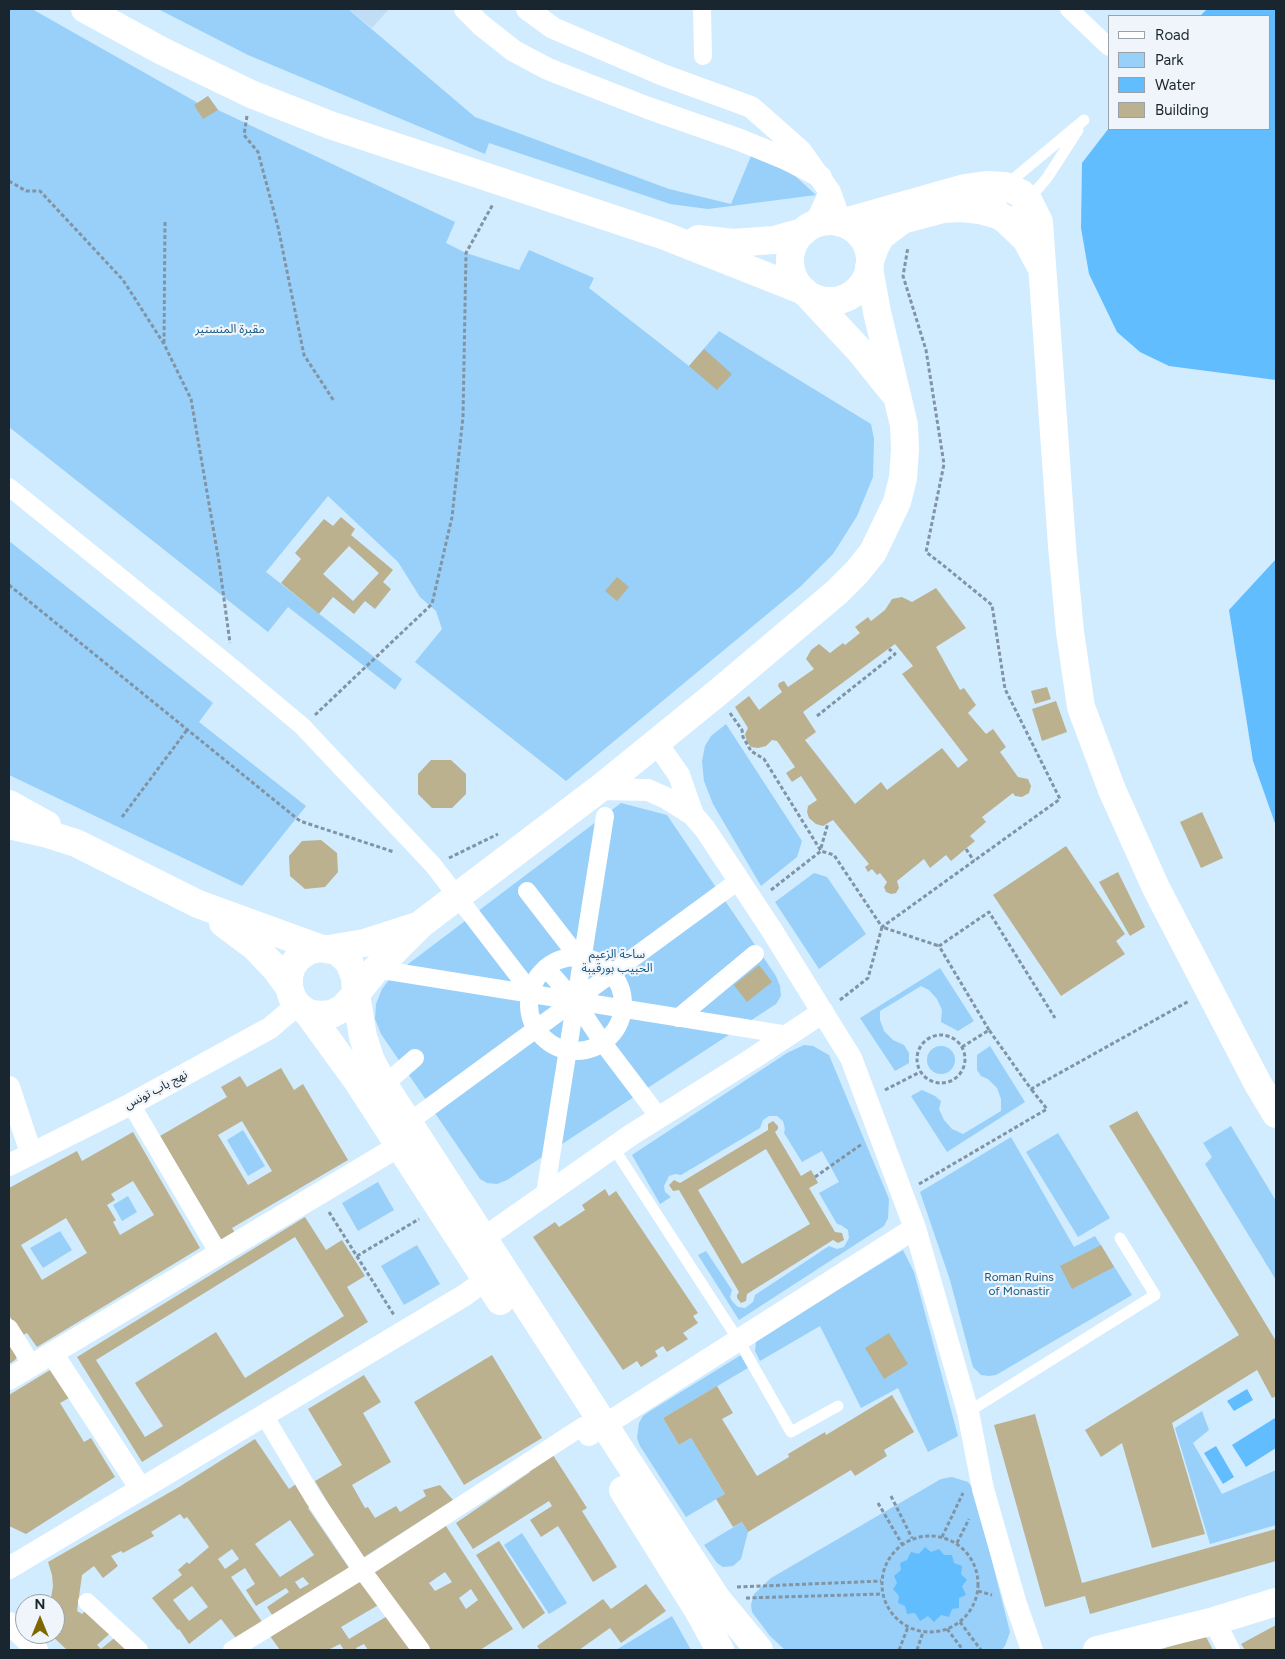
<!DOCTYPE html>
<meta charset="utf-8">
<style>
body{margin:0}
#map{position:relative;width:1285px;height:1659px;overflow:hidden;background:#d1ebff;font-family:Figtree,sans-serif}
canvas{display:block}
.frame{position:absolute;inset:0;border:10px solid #1a262f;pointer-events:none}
.legend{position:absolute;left:1108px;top:15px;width:162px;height:115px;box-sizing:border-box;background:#eff5fa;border:1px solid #9aa2a9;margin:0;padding:6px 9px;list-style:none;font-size:15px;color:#1a262f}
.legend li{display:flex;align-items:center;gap:10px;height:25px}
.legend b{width:25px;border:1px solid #9aa2a9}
.north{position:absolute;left:15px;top:1594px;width:50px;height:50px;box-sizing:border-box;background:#eff5fa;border:1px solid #9aa2a9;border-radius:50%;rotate:0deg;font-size:14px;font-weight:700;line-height:20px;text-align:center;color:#1a262f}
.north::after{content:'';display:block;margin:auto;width:18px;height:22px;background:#7e6800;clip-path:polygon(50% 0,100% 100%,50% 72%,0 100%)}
</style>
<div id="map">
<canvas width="1285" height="1659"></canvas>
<div class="frame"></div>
<ul class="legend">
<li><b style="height:6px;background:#fff"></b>Road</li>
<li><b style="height:14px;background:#98d0fa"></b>Park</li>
<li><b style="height:14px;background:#62bdfe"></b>Water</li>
<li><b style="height:14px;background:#bbb18f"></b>Building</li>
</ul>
<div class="north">N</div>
</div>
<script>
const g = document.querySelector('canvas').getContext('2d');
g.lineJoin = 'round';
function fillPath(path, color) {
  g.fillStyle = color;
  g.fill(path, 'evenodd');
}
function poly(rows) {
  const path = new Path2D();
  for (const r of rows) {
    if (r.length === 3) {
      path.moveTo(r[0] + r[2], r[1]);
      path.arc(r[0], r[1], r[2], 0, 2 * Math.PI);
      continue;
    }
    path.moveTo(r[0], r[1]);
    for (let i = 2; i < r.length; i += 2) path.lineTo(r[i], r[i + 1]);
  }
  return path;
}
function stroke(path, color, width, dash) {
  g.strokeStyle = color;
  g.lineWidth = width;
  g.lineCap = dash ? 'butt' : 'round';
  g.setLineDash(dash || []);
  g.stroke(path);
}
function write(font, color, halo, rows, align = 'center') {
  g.font = font + ' Figtree,"Noto Sans Arabic",sans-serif';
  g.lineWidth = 4.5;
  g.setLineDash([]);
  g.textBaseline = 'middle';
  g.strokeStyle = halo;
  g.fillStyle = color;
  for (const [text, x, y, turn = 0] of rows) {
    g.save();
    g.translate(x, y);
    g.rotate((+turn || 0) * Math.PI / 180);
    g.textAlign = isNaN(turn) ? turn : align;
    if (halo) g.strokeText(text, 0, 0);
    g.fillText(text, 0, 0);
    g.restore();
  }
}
const built = poly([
 [348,9,389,9,372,28]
]);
const green = poly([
 [9,9,32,9,198,103,208,96,218,110,455,222,446,243,466,253,519,270,529,250,594,278,589,288,689,366,719,331,871,424,874,439,873,477,857,516,833,554,800,587,566,781,415,662,442,629,436,611,420,597,398,562,328,496,266,572,402,679,395,690,288,607,268,632,9,427],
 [158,9,348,9,475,117,669,189,731,204,751,156,793,174,816,195,708,209,670,204,489,143,485,154,248,55],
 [9,541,213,703,199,722,306,806,242,886,9,775],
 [726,724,802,841,797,857,761,886,713,804,704,781,702,761,705,746,711,736],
 [621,803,667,815,776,976,780,986,781,996,776,1004,507,1180,497,1184,487,1183,480,1179,381,1034,375,1019,376,1004,382,989,391,977],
 [814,873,827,877,866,934,819,969,775,902],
 [940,968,974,1021,958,1031,941,1022,942,1010,937,999,929,990,921,986,880,1011,880,1020,884,1031,893,1040,904,1045,909,1053,909,1063,895,1071,860,1018],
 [804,1045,813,1046,829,1055,889,1199,888,1218,884,1226,739,1320,698,1255,706,1251,732,1290,730,1297,732,1301,738,1307,745,1308,753,1302,755,1295,829,1246,837,1249,844,1247,849,1238,848,1230,841,1225,837,1224,819,1193,839,1182,822,1151,802,1162,784,1133,785,1129,783,1121,777,1116,769,1116,763,1120,760,1128,681,1175,675,1174,669,1176,664,1186,665,1192,671,1197,660,1204,632,1155,787,1053],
 [941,1060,14],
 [990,1046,1025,1102,947,1152,911,1096,922,1090,935,1096,941,1101,939,1109,944,1120,952,1129,963,1134,1001,1111,1001,1099,997,1088,988,1079,981,1076,977,1070,977,1055],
 [1231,1126,1276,1201,1276,1280,1205,1164,1212,1157,1203,1143],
 [243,1130,265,1166,248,1176,227,1140],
 [1058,1133,1110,1218,1078,1237,1026,1152],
 [1011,1137,1074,1247,1095,1236,1132,1295,996,1375,989,1376,981,1375,973,1367,950,1280,920,1192],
 [378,1182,394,1210,358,1231,342,1203],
 [128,1196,137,1212,122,1221,113,1205],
 [60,1231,72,1250,43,1268,30,1248],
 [417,1245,440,1284,404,1305,381,1266],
 [903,1250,914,1272,958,1436,928,1452,898,1388,861,1408,820,1326,760,1361,755,1351,756,1342,759,1338],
 [741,1355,748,1368,663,1418,679,1445,691,1438,725,1494,686,1517,640,1446,637,1438,639,1423,643,1416,650,1411],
 [1202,1411,1209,1430,1193,1443,1222,1494,1276,1470,1276,1525,1210,1544,1175,1428],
 [952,1477,968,1482,974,1490,1010,1632,1005,1646,1001,1650,785,1650,770,1636,752,1612,751,1605,754,1594,771,1578,941,1479],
 [742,1522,748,1532,741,1559,733,1566,723,1567,717,1563,704,1545],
 [522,1533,567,1603,549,1614,504,1545],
 [672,1616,691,1650,616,1650]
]);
const water = poly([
 [1207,9,1276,9,1276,380,1169,366,1140,352,1117,332,1089,274,1081,228,1082,163,1109,128,1269,129,1269,16,1200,16],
 [1276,559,1276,826,1253,761,1229,610],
 [1247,1389,1253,1400,1234,1411,1227,1401],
 [1275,1418,1276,1448,1246,1467,1232,1445],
 [1216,1446,1234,1477,1223,1484,1204,1453],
 [925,1547,931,1552,939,1549,944,1555,952,1555,954,1563,962,1566,961,1574,967,1580,962,1586,966,1595,959,1598,959,1608,952,1609,949,1617,941,1615,934,1622,928,1616,920,1621,915,1613,907,1614,905,1606,898,1603,899,1596,893,1589,897,1583,894,1576,901,1570,900,1563,907,1560,911,1552,919,1554]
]);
const building = poly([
 [208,96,218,110,203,119,194,105],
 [704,349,732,374,717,390,689,366],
 [341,517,355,529,351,535,393,570,383,582,391,589,375,609,365,601,354,614,333,597,319,614,281,583,301,559,295,553,324,519,333,526],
 [349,546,379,573,353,601,323,574],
 [617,577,629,587,617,601,605,591],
 [936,588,966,628,936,647,960,690,964,688,976,705,968,713,986,734,993,729,1006,747,1000,752,1018,777,1028,779,1031,786,1029,793,1022,797,1015,796,1013,793,982,817,986,822,970,836,975,841,951,861,946,855,930,868,924,859,897,881,899,888,896,893,891,894,886,892,884,887,887,882,880,873,877,875,872,869,868,872,865,867,869,864,833,820,823,826,816,824,809,818,807,812,808,806,817,800,801,776,792,782,786,773,795,767,777,741,772,740,766,746,758,748,751,747,747,742,745,734,748,728,735,707,749,696,759,710,782,692,778,686,779,683,784,681,788,687,814,669,806,659,811,650,819,644,830,653,843,643,845,645,860,633,855,627,868,617,871,621,885,610,892,599,902,597,912,602],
 [895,644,913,666,902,674,968,760,958,768,942,748,887,790,881,782,855,804,805,740,816,732,803,712],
 [1047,687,1051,699,1035,704,1031,691],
 [1056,701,1067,732,1042,741,1032,709],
 [431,760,451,760,466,774,466,794,452,808,432,808,418,794,418,774],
 [1202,812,1223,858,1201,868,1180,822],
 [321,840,337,853,338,872,325,887,305,889,290,876,289,856,302,841],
 [1066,846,1125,934,1116,941,1125,954,1061,996,993,895],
 [1118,872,1145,927,1130,936,1099,882],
 [759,965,772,982,747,1002,734,985],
 [281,1068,294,1090,303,1084,348,1160,232,1228,237,1236,224,1244,160,1136,227,1097,221,1087,240,1076,247,1087],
 [242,1121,272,1171,248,1185,218,1135],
 [1137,1111,1276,1341,1276,1396,1272,1398,1257,1370,1172,1423,1205,1534,1152,1548,1122,1443,1101,1457,1085,1430,1239,1335,1109,1126],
 [773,1121,778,1126,778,1129,775,1132,801,1176,811,1170,815,1177,818,1183,809,1188,835,1232,842,1233,844,1240,838,1243,833,1240,747,1294,746,1301,741,1303,737,1298,737,1295,739,1292,679,1190,673,1191,669,1185,674,1180,680,1183,768,1130,768,1124],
 [766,1149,810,1224,742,1264,698,1190],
 [133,1132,200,1248,37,1347,27,1333,21,1336,9,1315,9,1188,77,1151,82,1161],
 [133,1181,154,1215,120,1235,113,1222,116,1220,107,1205,115,1200,111,1194],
 [66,1218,87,1253,42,1280,21,1245],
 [605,1189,609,1196,616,1191,698,1313,693,1316,698,1323,683,1333,688,1339,667,1352,663,1346,655,1351,658,1356,641,1367,637,1361,623,1370,533,1237,555,1222,559,1227,585,1210,582,1205],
 [305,1217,326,1250,342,1240,365,1276,347,1287,368,1322,142,1462,77,1357],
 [295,1237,344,1316,245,1378,216,1332,135,1383,163,1426,145,1437,96,1360],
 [1101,1245,1114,1267,1072,1289,1060,1266],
 [889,1333,908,1364,884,1379,865,1348],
 [9,1344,17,1357,15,1360,9,1364],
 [492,1355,542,1438,464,1485,414,1402],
 [50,1370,69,1398,60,1403,84,1442,91,1438,115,1477,26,1534,9,1526,9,1395],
 [364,1375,381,1402,363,1413,391,1462,352,1485,365,1508,368,1507,375,1518,396,1506,400,1512,426,1496,423,1490,440,1485,453,1500,361,1559,315,1481,342,1465,308,1409],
 [717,1386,733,1413,722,1419,757,1476,789,1457,788,1454,825,1432,826,1435,892,1395,914,1432,884,1450,887,1456,855,1476,851,1470,748,1532,742,1522,733,1527,716,1499,725,1494,691,1438,679,1445,663,1418],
 [1035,1414,1082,1583,1276,1529,1276,1561,1090,1614,1085,1596,1045,1607,994,1425],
 [255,1439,289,1489,296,1484,310,1507,308,1508,351,1571,274,1618,267,1607,289,1592,286,1588,256,1606,246,1590,255,1584,245,1568,231,1577,265,1626,239,1642,221,1619,189,1644,179,1629,178,1630,152,1598,182,1575,178,1570,187,1562,189,1564,209,1547,187,1517,184,1519,180,1514,151,1532,154,1536,123,1553,121,1551,111,1556,118,1566,103,1578,94,1566,82,1575,77,1611,82,1614,88,1608,114,1630,97,1645,101,1649,118,1635,133,1650,67,1650,50,1634,55,1634,55,1604,50,1604,53,1586,52,1575,48,1562,179,1487],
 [290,1520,314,1555,280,1577,255,1544],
 [232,1549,239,1559,225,1569,218,1559],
 [303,1577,309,1584,300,1589,295,1582],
 [192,1586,208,1607,189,1621,173,1600],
 [551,1452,587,1508,582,1511,617,1567,593,1582,558,1526,541,1537,530,1520,552,1506,549,1501,473,1549,456,1523,530,1472,528,1467],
 [444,1523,513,1629,480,1650,428,1650,374,1580,375,1568],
 [445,1572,452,1582,435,1591,429,1583],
 [471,1589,478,1600,466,1609,459,1598],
 [499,1541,545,1613,523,1629,476,1555],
 [361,1579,380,1604,341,1627,349,1639,389,1615,413,1650,368,1650,364,1644,356,1648,357,1650,344,1650,340,1644,328,1650,280,1650,270,1636],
 [646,1584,666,1611,621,1643,610,1628,579,1650,540,1650,537,1646,603,1599,611,1609],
 [1276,1625,1276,1650,1245,1650,1241,1644],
 [1205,1635,1213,1650,1159,1650]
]);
const path = poly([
 [247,116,244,135,258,152,278,227,304,355,334,401],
 [9,181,26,191,40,191,123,280,164,344,191,399,219,562,230,643],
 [164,343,165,221],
 [9,585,300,821,394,852],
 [730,713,742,730,743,737,751,751,764,759,821,851,834,855,882,927,1060,799,1005,689,992,605,943,565,926,552,944,464,926,350,903,276,908,247],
 [315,715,432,604,452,517,463,417,466,253,493,204],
 [817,716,895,654,889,649],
 [122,817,187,730],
 [821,848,828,823],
 [966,849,974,861],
 [449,858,498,834],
 [771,890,821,851],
 [840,1000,868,978,882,927,939,946],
 [989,1030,939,946,989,912,1055,1018],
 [941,1059,24],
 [962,1047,989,1030,1031,1089,1189,1001],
 [885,1090,920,1072],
 [815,1177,862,1144],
 [919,1184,1047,1109,1031,1089],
 [329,1212,394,1315],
 [357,1256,419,1219],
 [891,1496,912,1538],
 [878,1503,902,1544],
 [930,1584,48],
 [942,1537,963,1493],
 [957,1543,969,1519],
 [737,1587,881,1581],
 [978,1591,992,1595],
 [746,1598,882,1594],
 [960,1622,981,1650],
 [947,1629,963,1650],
 [899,1650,908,1627],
 [917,1650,923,1632]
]);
const service = poly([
 [998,215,1005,186,1084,120],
 [1005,219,1028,200,1047,178,1078,130],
 [613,1147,739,1341,791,1432,838,1406],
 [968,1412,1155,1295,1120,1238]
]);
const pedestrian = poly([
 [702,9,703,56],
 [1069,9,1109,47],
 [9,487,234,669,302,726,433,865,530,991],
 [527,891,578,957],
 [576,1004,47],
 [546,968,575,1001,603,1043,659,1117],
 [376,969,788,1035],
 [678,1018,755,954],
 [384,1085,415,1058],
 [131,1104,219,1254],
 [409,1122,738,881],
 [545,1194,605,816],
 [9,1328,32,1365],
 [264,1415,313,1497,362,1570,421,1650],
 [87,1602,139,1650],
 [232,1650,362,1570,583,1426]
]);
const minor = poly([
 [465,9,481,25,514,51,548,69,648,108,740,140,784,158,821,177],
 [527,9,553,28,663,75,751,107,801,151,830,192],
 [811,226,819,216,830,192,841,223],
 [656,742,679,775,693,815],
 [599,789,648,790,666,798,693,815,705,829,771,929,851,1058,915,1228,968,1412,983,1489,1015,1601,1032,1650],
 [9,1087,31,1153],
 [9,1165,131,1104,270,1028,297,1005],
 [471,1247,631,1135,752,1059,823,1012],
 [52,1353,141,1489],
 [9,1379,399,1146],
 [589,1435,915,1228],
 [9,1568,465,1295,499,1270],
 [1214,1621,1229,1650],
 [9,1623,37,1650]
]);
const tertiary = poly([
 [806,293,860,351,893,392],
 [329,949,364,943,417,926],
 [356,994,376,969,421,924,599,789,716,694,837,592,857,572,873,552,897,502,903,478,905,450,904,425,877,312,869,268],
 [1097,1650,1214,1621,1276,1602]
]);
const secondary = poly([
 [85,9,162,51,251,94,330,125,665,236,804,291],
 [830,261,40],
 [841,223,965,188,986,185,1005,186,1022,194,1028,200,1039,222,1062,546,1070,632,1081,707,1112,790,1156,888,1258,1084,1276,1114],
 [698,239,733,243,774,240,803,232],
 [870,261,875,247,881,236,902,220,943,209,961,208,980,210,998,215,1005,219,1026,239,1040,265],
 [9,804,47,825],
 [9,825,44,833,76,843,198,904,319,948],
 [223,923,255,947,275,968,289,987],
 [319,948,337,951,349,962,355,977,356,994,343,1008,332,1014,320,1015,308,1013,297,1005,292,997,289,987,289,976,292,966,299,957,308,951,319,948],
 [356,994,363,1037,371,1061,384,1085,717,1599,759,1650],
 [308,1013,356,1079,500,1301],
 [623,1490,698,1610,720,1650]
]);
const parkNames = [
 ["مقبرة المنستير",230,329],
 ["ساحة الزعيم",617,954],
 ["الحبيب بورقيبة",617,968],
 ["Roman Ruins",1019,1277],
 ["of Monastir",1019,1291]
];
const streetNames = [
 ["نهج باب تونس",156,1090,-28]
];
fillPath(built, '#c0ddf5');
fillPath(green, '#98d0fa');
fillPath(water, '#62bdfe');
fillPath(building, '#bbb18f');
stroke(path, '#8094a3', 3, [4, 2.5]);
stroke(service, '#fff', 11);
stroke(pedestrian, '#fff', 18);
stroke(minor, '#fff', 22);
stroke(tertiary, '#fff', 28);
stroke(secondary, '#fff', 28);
write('12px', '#165984', '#eff5fa', parkNames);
write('12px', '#1a262f', '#eff5fa', streetNames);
</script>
